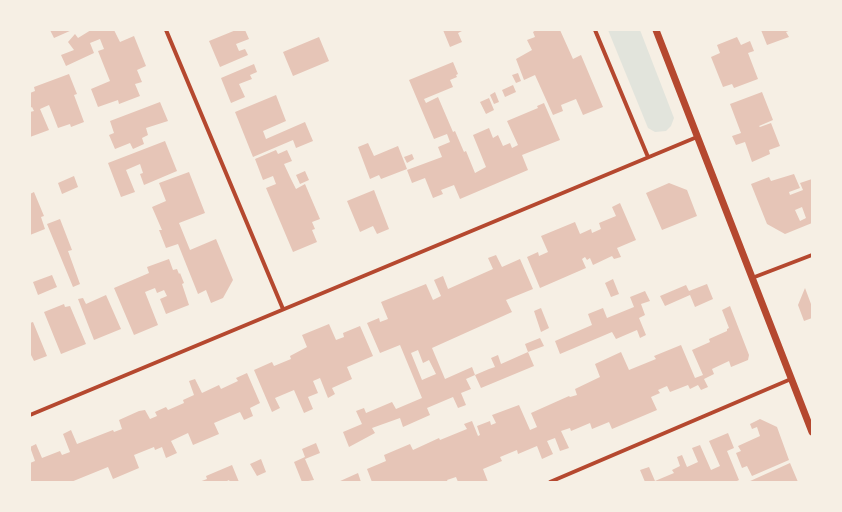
<!DOCTYPE html>
<style>
body{margin:0}
#map{position:relative;width:842px;height:512px;overflow:hidden;background:#f6efe4;font-family:Barlow,sans-serif}
canvas{display:block}
.frame{position:absolute;inset:0;border:31px solid #f6efe4;pointer-events:none}
</style>
<div id="map">
<canvas width="842" height="512"></canvas>
<div class="frame"></div>
</div>
<script>
const g = document.querySelector('canvas').getContext('2d');
g.lineJoin = 'round';
function fillPath(path, color) {
  g.fillStyle = color;
  g.fill(path, 'evenodd');
}
function poly(rows) {
  const path = new Path2D();
  for (const r of rows) {
    path.moveTo(r[0], r[1]);
    for (let i = 2; i < r.length; i += 2) path.lineTo(r[i], r[i + 1]);
  }
  return path;
}
function stroke(path, color, width, dash) {
  g.strokeStyle = color;
  g.lineWidth = width;
  g.lineCap = dash ? 'butt' : 'round';
  g.setLineDash(dash || []);
  g.stroke(path);
}
const green = poly([
 [608,30,640,30,674,118,671,126,666,131,655,132,648,128]
]);
const building = poly([
 [50,30,72,30,54,38],
 [91,30,114,30,120,42,134,36,146,66,137,70,142,82,135,84,140,96,119,104,118,100,98,107,91,89,110,81,98,51,104,49,100,39,90,43,94,53,66,66,61,55,74,50,68,42,75,34,78,38],
 [236,30,245,30,249,39,236,44,239,51,245,49,248,55,220,67,209,41],
 [443,30,464,30,458,33,462,42,450,47],
 [536,30,560,30,573,59,581,55,603,107,583,115,576,99,561,105,563,111,553,115,535,75,524,80,516,59,532,50,527,40,535,37,533,32],
 [761,30,791,30,786,32,789,37,767,45],
 [319,37,329,61,293,76,283,52],
 [737,37,741,45,750,41,754,51,748,53,758,79,734,88,732,84,723,87,711,57,720,53,717,45],
 [453,62,458,74,456,75,457,77,450,80,453,87,424,99,426,103,438,97,453,132,455,131,464,152,466,151,475,173,486,167,473,135,489,128,493,138,498,135,503,146,510,143,512,148,518,145,507,121,538,108,537,106,544,103,560,140,522,155,528,170,460,199,454,185,441,190,443,194,433,198,425,178,412,183,407,170,442,157,438,147,450,142,447,134,434,139,409,80],
 [254,64,257,72,250,75,252,79,239,84,245,97,231,103,221,78],
 [518,73,521,81,516,83,512,75],
 [69,74,77,94,74,95,84,122,71,127,70,124,58,128,49,105,40,109,49,130,30,137,30,112,34,111,32,107,30,108,30,93,35,91,34,87],
 [513,85,516,92,505,97,502,90],
 [495,92,499,102,494,104,490,95],
 [762,92,773,120,759,126,760,127,771,123,780,146,769,150,770,154,752,162,745,142,736,145,732,136,741,133,730,104],
 [276,95,286,121,263,131,266,139,305,122,313,141,296,148,293,140,253,157,235,112],
 [489,98,494,110,486,114,480,102],
 [160,102,168,121,146,128,148,135,142,138,144,144,133,149,130,143,115,149,109,135,114,133,110,121],
 [165,141,177,171,144,185,140,174,143,173,140,164,126,170,135,192,121,197,108,163],
 [368,143,374,156,398,146,407,169,381,179,379,175,370,179,358,147],
 [276,150,278,154,287,150,292,161,284,164,290,177,296,189,305,184,320,219,312,222,315,229,312,230,317,242,293,252,266,188,276,184,273,176,263,180,255,159],
 [412,154,414,159,407,163,404,157],
 [305,171,309,180,300,184,296,175],
 [189,172,205,213,179,223,190,250,216,239,233,280,223,298,211,303,206,290,198,294,178,244,166,248,159,230,162,230,152,207,166,201,159,183],
 [794,174,800,188,789,192,790,195,803,190,800,183,812,179,812,223,785,234,767,224,751,184,769,177,771,181],
 [802,207,806,218,800,221,795,210],
 [74,176,78,187,62,194,58,183],
 [669,183,687,190,697,216,662,230,646,193],
 [374,190,389,229,377,234,373,226,360,232,347,201],
 [34,192,44,216,41,217,45,229,30,235,30,194],
 [620,203,636,240,617,248,621,257,614,259,612,256,593,265,590,258,587,260,585,257,582,259,586,268,540,288,527,257,538,252,539,256,548,252,541,236,575,222,580,234,591,229,592,233,601,229,599,223,616,216,612,207],
 [60,219,72,250,68,251,80,284,73,287,47,224],
 [496,255,502,267,520,259,533,289,506,300,512,312,432,348,445,379,472,367,475,375,489,369,495,367,491,358,498,355,501,364,528,352,534,366,481,388,475,375,466,379,471,389,461,393,466,405,458,408,453,397,427,408,430,415,403,427,400,418,372,428,375,433,349,447,343,432,362,424,356,411,364,408,366,413,392,402,396,409,422,398,400,345,380,353,367,323,379,318,380,322,388,319,381,302,426,284,433,300,441,296,434,280,443,276,448,289,493,269,488,258],
 [418,350,423,363,429,360,436,374,422,380,411,353],
 [169,259,173,270,177,269,179,274,180,273,184,283,182,284,189,305,166,314,160,299,167,296,164,290,157,293,155,288,145,292,158,325,134,335,114,288,149,273,147,267],
 [52,275,57,287,38,295,33,282],
 [613,279,619,294,611,297,605,283],
 [707,284,713,299,695,307,690,295,665,306,660,296,686,285,689,291],
 [805,288,811,304,812,303,812,318,804,321,798,305],
 [645,291,650,301,641,304,645,315,639,318,646,335,640,338,637,330,616,339,612,332,560,354,555,341,592,325,588,314,603,308,607,318,634,307,630,297],
 [106,295,121,329,94,340,78,299,83,298,86,304],
 [64,304,65,307,70,306,86,344,61,354,44,312],
 [730,306,749,355,748,360,731,367,729,361,712,369,714,374,704,379,708,387,701,390,698,385,690,389,688,385,670,392,667,386,658,390,660,393,651,397,657,410,612,429,609,422,592,429,590,423,571,431,570,428,561,431,569,448,560,451,555,438,547,441,553,454,542,459,537,446,518,454,517,450,500,457,502,461,483,469,488,482,458,482,456,477,447,480,448,482,372,482,367,469,386,461,384,455,410,444,413,450,439,438,440,440,467,429,464,424,472,421,478,436,480,435,477,426,490,421,491,425,496,423,492,415,519,405,530,430,537,427,531,413,569,396,570,397,577,395,575,389,600,377,595,364,621,352,629,370,656,359,654,356,681,345,695,378,703,375,692,350,710,342,709,339,727,331,727,329,729,328,722,310],
 [541,308,549,328,541,332,534,311],
 [33,322,47,356,34,361,30,353,30,323],
 [329,324,336,340,344,337,343,333,360,326,373,356,347,367,352,379,332,388,335,394,328,398,320,378,313,381,318,393,308,397,313,409,304,413,294,390,275,398,280,408,272,412,254,370,272,362,274,366,291,359,290,356,307,347,302,335],
 [540,338,544,346,528,352,525,344],
 [247,373,260,403,250,408,253,416,244,420,240,412,214,423,219,434,193,445,188,433,171,441,177,453,166,458,162,447,155,450,154,447,134,455,139,468,113,479,108,467,71,482,30,482,30,463,35,461,30,447,36,444,42,458,60,451,62,455,70,452,63,434,71,430,77,444,113,430,114,432,122,429,119,420,139,411,145,410,150,419,157,416,155,412,166,407,168,410,184,403,183,400,194,395,189,381,195,379,202,393,219,385,221,389,238,381,236,378],
 [760,419,777,427,789,460,752,476,747,466,742,468,736,453,741,451,738,446,760,436,757,427,752,429,750,424],
 [728,433,734,448,727,451,739,480,735,482,645,482,640,470,649,467,655,481,674,473,672,470,680,466,677,457,682,455,687,467,698,462,692,448,700,445,711,470,720,466,709,441],
 [316,443,320,453,305,459,314,480,302,482,294,462,305,457,302,449],
 [261,459,266,472,257,476,250,464],
 [790,463,798,482,748,482,779,468],
 [232,465,239,482,230,482,229,480,225,482,199,482,207,479,206,476],
 [358,473,361,482,338,482]
]);
const minor = poly([
 [166,30,283,309],
 [595,30,648,157],
 [752,278,812,255],
 [30,415,697,137],
 [550,482,791,379]
]);
const tertiary = poly([
 [656,30,812,432]
]);
fillPath(green, '#e2e4dc');
fillPath(building, '#e6c5b7');
stroke(minor, '#b5482f', 4);
stroke(tertiary, '#b5482f', 7);
</script>
